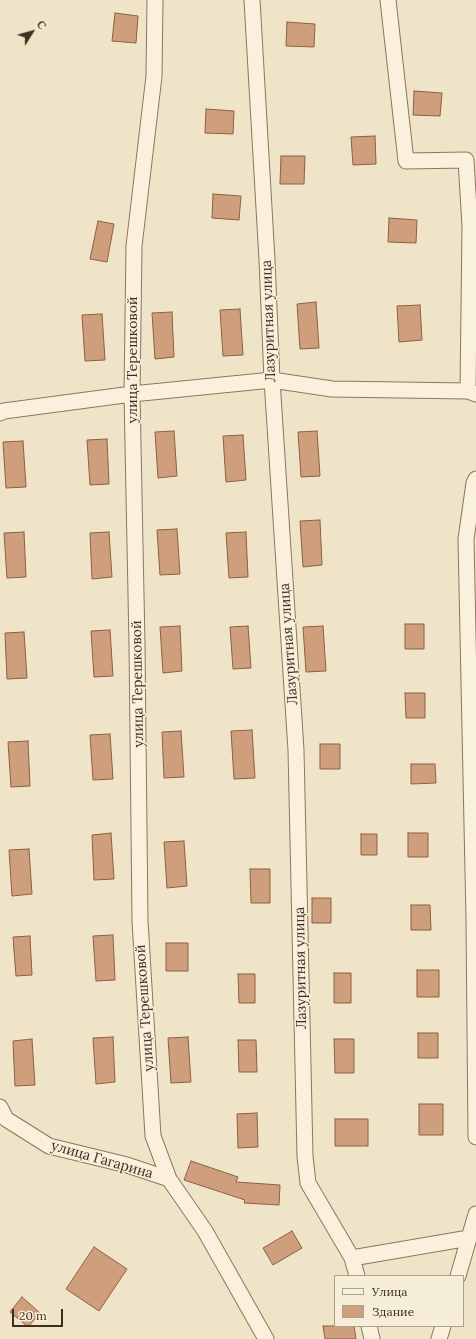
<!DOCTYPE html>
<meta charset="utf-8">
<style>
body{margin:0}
#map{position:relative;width:476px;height:1339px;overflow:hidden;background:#f0e4c8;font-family:Lora,serif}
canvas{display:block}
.legend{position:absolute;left:334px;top:1275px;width:130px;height:52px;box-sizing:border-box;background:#f7eed8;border:1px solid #ada18e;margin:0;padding:5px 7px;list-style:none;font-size:12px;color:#3d2e20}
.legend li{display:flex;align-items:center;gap:8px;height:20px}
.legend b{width:20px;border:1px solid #ada18e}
.north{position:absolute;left:12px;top:12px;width:40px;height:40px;-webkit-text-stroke:3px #f7eed8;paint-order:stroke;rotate:53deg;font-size:11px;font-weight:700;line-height:16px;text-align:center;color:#3d2e20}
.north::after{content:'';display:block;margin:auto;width:14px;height:18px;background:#3d2e20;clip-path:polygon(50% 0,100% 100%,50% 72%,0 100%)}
.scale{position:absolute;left:12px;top:1309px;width:51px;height:18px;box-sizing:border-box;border:2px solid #3d2e20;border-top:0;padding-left:5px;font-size:12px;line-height:14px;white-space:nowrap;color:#3d2e20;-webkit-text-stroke:3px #f7eed8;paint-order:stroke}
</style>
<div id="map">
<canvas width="476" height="1339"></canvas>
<ul class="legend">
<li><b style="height:5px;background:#faf1dc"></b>Улица</li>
<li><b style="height:11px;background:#cf9f7d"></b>Здание</li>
</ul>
<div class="north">С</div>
<div class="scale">20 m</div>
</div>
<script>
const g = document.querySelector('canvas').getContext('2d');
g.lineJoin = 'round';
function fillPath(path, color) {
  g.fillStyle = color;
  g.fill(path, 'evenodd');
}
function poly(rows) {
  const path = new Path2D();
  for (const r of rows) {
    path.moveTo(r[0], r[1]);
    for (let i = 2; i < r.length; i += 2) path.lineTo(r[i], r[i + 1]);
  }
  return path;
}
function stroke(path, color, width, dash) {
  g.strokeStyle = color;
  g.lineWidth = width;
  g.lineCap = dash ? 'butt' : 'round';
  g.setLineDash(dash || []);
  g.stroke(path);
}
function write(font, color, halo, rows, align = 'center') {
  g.font = font + ' Lora,serif';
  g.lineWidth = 3;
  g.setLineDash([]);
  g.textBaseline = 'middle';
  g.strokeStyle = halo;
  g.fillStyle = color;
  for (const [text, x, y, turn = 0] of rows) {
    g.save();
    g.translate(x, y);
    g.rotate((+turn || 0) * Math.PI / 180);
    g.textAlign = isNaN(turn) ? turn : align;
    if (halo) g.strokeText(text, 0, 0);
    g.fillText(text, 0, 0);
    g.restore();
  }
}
const building = poly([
 [115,13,138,16,136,43,112,41,115,13],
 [287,22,315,24,314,47,286,46,287,22],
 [414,91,442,93,440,116,413,115,414,91],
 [206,109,234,111,233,134,205,133,206,109],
 [375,136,376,164,353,165,351,137,375,136],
 [281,156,305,156,304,184,280,184,281,156],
 [213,194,241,196,239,220,212,218,213,194],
 [389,218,417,220,416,243,388,242,389,218],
 [98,221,114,224,107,262,90,259,98,221],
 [316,302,319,348,300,349,297,304,316,302],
 [420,305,422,340,399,342,397,306,420,305],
 [240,309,243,355,223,356,220,310,240,309],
 [172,312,174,357,155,359,152,313,172,312],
 [102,314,105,360,85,361,82,315,102,314],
 [174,431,177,476,158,478,155,432,174,431],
 [317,431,320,476,301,477,298,432,317,431],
 [243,435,246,480,226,482,223,436,243,435],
 [107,439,109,484,90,485,87,440,107,439],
 [23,441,26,487,6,488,3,442,23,441],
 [320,520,322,565,303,567,300,521,320,520],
 [177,529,180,574,160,575,157,530,177,529],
 [24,532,26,577,7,578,4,533,24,532],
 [109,532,112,577,92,579,90,533,109,532],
 [246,532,248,577,229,578,226,533,246,532],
 [405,624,424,624,424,649,405,649,405,624],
 [180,626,182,671,163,673,160,627,180,626],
 [248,626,251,668,233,669,230,627,248,626],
 [323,626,326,671,306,672,303,627,323,626],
 [110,630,113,676,94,677,91,631,110,630],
 [24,632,27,678,7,679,5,633,24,632],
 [405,693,425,693,425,718,406,718,405,693],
 [252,730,255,778,234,779,231,731,252,730],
 [181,731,184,777,164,778,162,732,181,731],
 [110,734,113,779,93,780,90,735,110,734],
 [28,741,30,786,11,787,8,742,28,741],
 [320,744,340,744,340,769,320,769,320,744],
 [411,764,435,764,436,783,411,784,411,764],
 [111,833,114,879,94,880,92,835,111,833],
 [408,833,428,833,428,857,408,857,408,833],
 [361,834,377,834,377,855,361,855,361,834],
 [184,841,187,886,167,888,164,842,184,841],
 [29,849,32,894,12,896,9,850,29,849],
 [250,869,270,869,270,903,251,903,250,869],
 [312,898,331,898,331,923,312,923,312,898],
 [411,905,430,905,431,930,411,930,411,905],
 [113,935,115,980,96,981,93,936,113,935],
 [30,936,32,975,16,976,13,937,30,936],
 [166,943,188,943,188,971,166,971,166,943],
 [417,970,439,970,439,997,417,997,417,970],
 [334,973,351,973,351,1003,334,1003,334,973],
 [238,974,255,974,255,1003,239,1003,238,974],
 [418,1033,438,1033,438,1058,418,1058,418,1033],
 [113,1037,115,1082,96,1084,93,1038,113,1037],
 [188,1037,191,1082,171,1083,168,1038,188,1037],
 [32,1039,35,1085,15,1086,13,1041,32,1039],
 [334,1039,354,1039,354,1073,335,1073,334,1039],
 [238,1040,256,1040,257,1072,239,1072,238,1040],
 [419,1104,443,1104,443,1135,419,1135,419,1104],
 [257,1113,258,1147,238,1148,237,1114,257,1113],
 [335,1119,368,1119,368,1146,335,1146,335,1119],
 [191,1161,238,1177,236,1182,280,1185,279,1205,244,1203,245,1200,184,1180,191,1161],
 [292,1231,302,1248,273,1265,263,1248,292,1231],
 [94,1247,127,1269,99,1311,66,1289,94,1247],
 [22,1297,40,1313,28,1327,10,1312,22,1297],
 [323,1326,354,1326,356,1339,325,1339,323,1326]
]);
const street = poly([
 [155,0,154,76,134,246,132,394,137,645,140,921,153,1136,169,1179,205,1231,266,1339],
 [252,0,267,260,272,380,296,750,305,1156,308,1183,352,1258,357,1276],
 [388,0,406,161,466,160,470,226,468,391],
 [0,413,4,411,132,394,272,380,332,389,468,391,476,394],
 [476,479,474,483,466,539,474,919,476,1137],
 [0,1107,6,1119,49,1146,127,1165,169,1179],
 [352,1258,469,1238],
 [458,1276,476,1214],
 [369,1326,372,1339],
 [439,1339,443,1326]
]);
const streetNames = [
 ["Лазуритная улица",269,321,-92],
 ["улица Терешковой",133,360,-90],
 ["Лазуритная улица",289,644,-94],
 ["улица Терешковой",138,684,-91],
 ["Лазуритная улица",301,968,-91],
 ["улица Терешковой",145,1008,-94],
 ["улица Гагарина",102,1160,16]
];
fillPath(building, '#cf9f7d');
stroke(building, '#8d5f41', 1);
stroke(street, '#8d765c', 17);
stroke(street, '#faf1dc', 15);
write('14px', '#3d2e20', '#f7eed8', streetNames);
</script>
